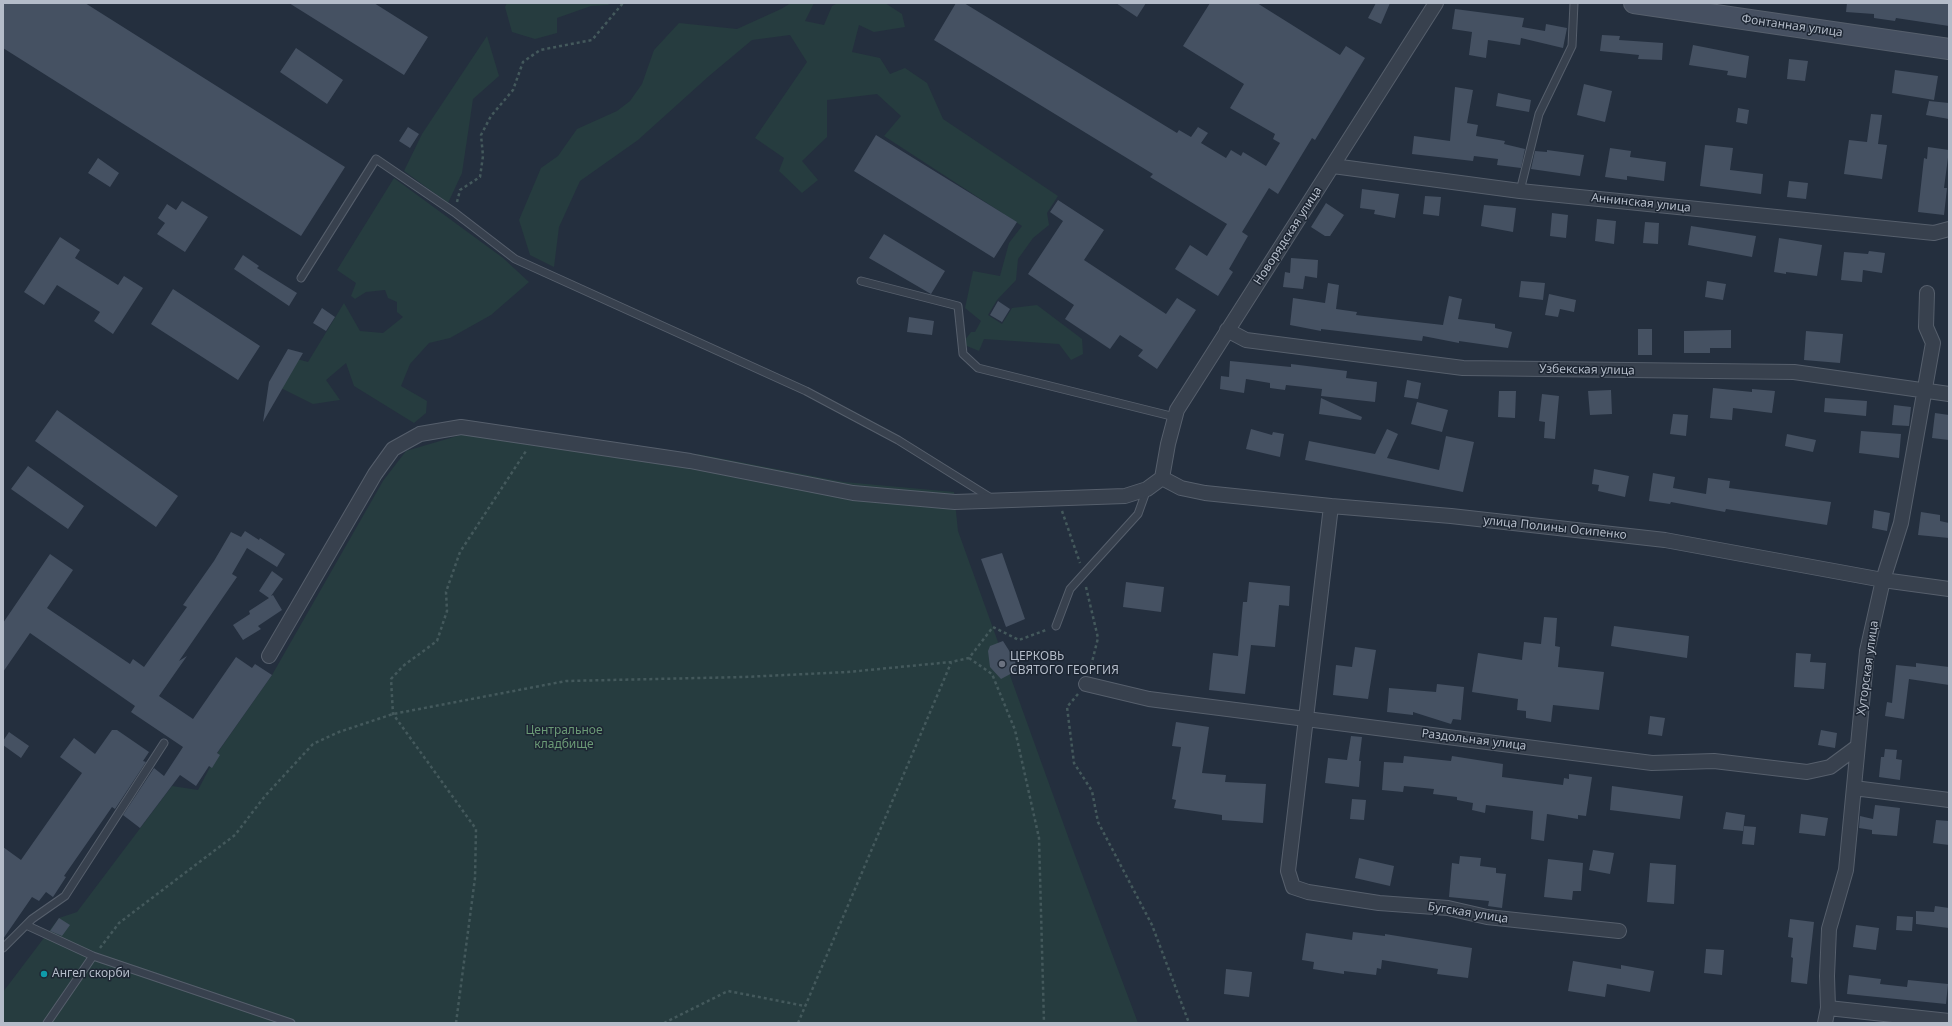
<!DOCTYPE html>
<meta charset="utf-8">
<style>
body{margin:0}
#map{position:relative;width:1952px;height:1026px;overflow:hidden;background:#242f3e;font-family:"Noto Sans",sans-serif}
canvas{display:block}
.frame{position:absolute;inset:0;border:4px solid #b4bcc9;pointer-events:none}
</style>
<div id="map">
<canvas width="1952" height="1026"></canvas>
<div class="frame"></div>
</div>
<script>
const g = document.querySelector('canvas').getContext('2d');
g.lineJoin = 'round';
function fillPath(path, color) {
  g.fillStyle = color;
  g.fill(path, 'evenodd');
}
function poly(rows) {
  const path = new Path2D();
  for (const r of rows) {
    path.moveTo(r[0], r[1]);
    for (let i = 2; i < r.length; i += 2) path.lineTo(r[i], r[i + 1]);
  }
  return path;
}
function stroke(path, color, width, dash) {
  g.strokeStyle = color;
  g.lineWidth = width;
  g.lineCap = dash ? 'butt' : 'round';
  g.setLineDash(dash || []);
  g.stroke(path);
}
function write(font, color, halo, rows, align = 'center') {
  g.font = font + ' "Noto Sans",sans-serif';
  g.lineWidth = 3;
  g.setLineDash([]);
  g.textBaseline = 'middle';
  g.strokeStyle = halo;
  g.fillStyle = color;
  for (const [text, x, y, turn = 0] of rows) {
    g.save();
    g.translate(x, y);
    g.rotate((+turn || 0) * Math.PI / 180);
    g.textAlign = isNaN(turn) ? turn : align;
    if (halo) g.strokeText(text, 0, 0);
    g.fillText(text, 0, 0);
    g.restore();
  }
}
const green = poly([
 [507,3,610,3,608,5,591,6,557,18,557,33,535,39,512,32,505,7],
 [791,3,814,3,805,21,824,25,832,6,838,3,885,3,902,14,905,27,874,32,859,25,852,52,880,58,890,74,905,68,927,83,943,119,1058,196,1047,213,1049,225,1033,238,1018,259,1016,280,997,300,988,315,1002,324,1012,308,1037,305,1082,339,1083,354,1071,360,1059,344,984,339,979,351,962,344,971,332,975,332,981,321,965,308,973,271,1000,276,1009,243,1022,226,884,136,901,116,877,94,827,100,827,137,802,161,818,180,802,193,779,171,784,158,755,138,807,62,790,35,752,40,709,76,638,140,580,181,559,227,554,267,530,255,519,220,541,168,558,156,577,129,617,111,630,101,642,84,654,50,679,23,737,29,781,9],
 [487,36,499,76,473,99,462,173,448,203,404,171,422,134],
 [394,178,503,258,529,282,491,315,450,338,429,343,410,364,401,386,427,401,426,413,414,423,354,386,346,363,326,380,340,400,313,404,281,388,297,359,308,362,344,303,360,331,383,333,403,317,397,312,397,302,388,298,385,290,366,292,355,299,351,296,356,283,337,270],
 [464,434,683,466,698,454,844,482,954,492,958,531,1070,842,1138,1023,3,1023,3,992,59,918,77,912,172,786,198,790,218,752,272,675,383,481,406,451]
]);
const building = poly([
 [3,3,85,3,345,167,301,236,3,48],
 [289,3,374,3,428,37,404,75],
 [956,3,964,3,1177,133,1179,130,1191,137,1198,127,1208,133,1201,143,1226,158,1231,150,1241,156,1243,152,1266,166,1280,143,1273,139,1275,134,1230,108,1244,84,1183,46,1210,3,1257,3,1340,55,1346,46,1365,58,1315,140,1312,138,1278,194,1269,188,1242,232,1248,236,1229,269,1233,272,1218,296,1175,269,1190,245,1207,256,1227,224,1150,177,1153,174,934,40],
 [1116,3,1146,3,1137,17],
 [1376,3,1390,3,1381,24,1368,18],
 [1847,3,1949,3,1949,26,1896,18,1895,21,1874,18,1874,14,1846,12],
 [1455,9,1524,18,1522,27,1545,31,1546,24,1567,28,1563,48,1521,38,1520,45,1488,40,1486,58,1469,55,1472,32,1452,29],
 [1602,35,1620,36,1619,40,1663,43,1662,60,1638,59,1639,55,1600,51],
 [1693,45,1749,56,1746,78,1727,75,1728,71,1689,65],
 [296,48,343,80,327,104,280,72],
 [1789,59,1808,61,1805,81,1787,79],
 [1895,70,1938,76,1934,100,1892,93],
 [1584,84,1612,91,1605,122,1577,115],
 [1455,87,1473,90,1467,123,1478,125,1476,136,1505,141,1504,144,1525,149,1521,168,1497,165,1498,159,1474,156,1473,161,1412,154,1414,136,1450,141],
 [1498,93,1531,100,1529,112,1496,106],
 [1929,101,1949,103,1949,119,1926,115],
 [1738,108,1749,110,1747,124,1736,122],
 [1871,114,1882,115,1878,144,1887,145,1882,179,1844,174,1849,140,1867,142],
 [408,127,419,134,410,148,399,141],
 [876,135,1017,222,994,258,854,171],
 [1705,145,1733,148,1730,170,1763,174,1761,194,1700,186],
 [1928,147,1949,150,1944,188,1947,188,1944,215,1918,212,1924,158,1927,159],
 [1610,148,1631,151,1630,157,1666,162,1664,181,1627,176,1627,180,1605,177],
 [1547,150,1584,155,1580,176,1531,169,1535,151,1547,152],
 [98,158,119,173,110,187,88,173],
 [1789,181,1808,183,1806,199,1787,197],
 [1362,189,1399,194,1395,218,1374,214,1375,210,1360,208],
 [1425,196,1441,197,1439,216,1423,214],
 [1058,200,1104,230,1084,260,1166,314,1177,298,1196,310,1157,369,1138,356,1143,350,1120,335,1110,349,1065,319,1074,305,1028,274,1063,221,1050,212],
 [182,201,208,217,185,252,157,234,165,223,158,218,167,204,176,210],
 [1326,203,1344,215,1330,236,1325,236,1311,227],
 [1484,205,1516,208,1513,232,1481,226],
 [1552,213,1568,215,1566,238,1550,236],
 [1597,219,1616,221,1614,244,1595,241],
 [1645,222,1659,223,1658,244,1643,243],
 [1691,226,1756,236,1752,257,1688,245],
 [884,234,945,271,931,294,869,258],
 [60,237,80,250,75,258,118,285,124,276,143,288,113,334,94,321,100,312,57,285,44,305,24,292],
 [1779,238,1822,245,1817,276,1786,272,1786,274,1774,272],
 [1869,251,1885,253,1882,273,1863,270,1862,282,1841,280,1844,252,1868,254],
 [243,255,259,266,257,268,297,293,289,306,234,269],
 [1291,258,1318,260,1317,278,1305,276,1303,289,1283,287,1285,272,1290,273],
 [1521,281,1545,283,1543,300,1519,297],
 [1707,281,1726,284,1723,300,1705,297],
 [1328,283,1339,285,1336,309,1357,312,1356,315,1408,321,1443,325,1449,296,1462,299,1458,319,1495,324,1495,328,1512,332,1508,348,1459,341,1459,343,1423,336,1422,341,1321,329,1321,331,1290,325,1293,298,1325,303],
 [173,289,260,346,238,380,151,324],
 [1549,294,1576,300,1574,312,1560,309,1558,317,1545,315],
 [998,301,1010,309,1002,322,990,315],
 [322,308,335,317,326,331,313,323],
 [909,317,934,321,932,335,907,332],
 [1638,329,1652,329,1652,355,1638,355],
 [1731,330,1731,348,1710,348,1710,353,1684,353,1684,331],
 [1806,331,1843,334,1840,363,1804,360],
 [288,349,303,353,263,422,269,382],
 [1230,361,1291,367,1291,364,1347,371,1346,378,1377,382,1375,402,1321,396,1322,389,1286,385,1285,390,1270,388,1270,383,1246,379,1244,393,1220,389,1221,376,1229,377],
 [1407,380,1421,383,1418,399,1404,397],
 [1713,388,1752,392,1752,389,1775,391,1772,413,1733,408,1732,420,1710,418],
 [1611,390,1612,414,1590,415,1588,391],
 [1499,391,1516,391,1515,418,1498,417],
 [1542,394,1559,396,1555,439,1544,438,1545,422,1539,421],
 [1321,398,1362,417,1361,420,1319,414],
 [1825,398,1867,401,1866,416,1824,412],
 [1417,402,1448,410,1442,432,1411,424],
 [1894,405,1911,407,1909,426,1892,425],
 [57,410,178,496,156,527,35,441],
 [1935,413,1949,415,1949,440,1932,438],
 [1673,414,1688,415,1686,436,1670,434],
 [1251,429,1272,435,1273,432,1284,434,1280,457,1246,449],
 [1387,429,1398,434,1387,458,1439,470,1446,436,1474,442,1463,492,1305,460,1309,441,1375,454],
 [1861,431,1901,434,1899,458,1859,453],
 [1787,434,1816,440,1813,452,1785,446],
 [28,466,84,506,68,529,11,489],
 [1594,469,1629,476,1625,497,1598,491,1599,485,1592,484],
 [1653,473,1675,477,1673,488,1706,494,1708,478,1730,481,1729,488,1831,502,1827,525,1726,509,1725,512,1671,502,1670,504,1649,501],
 [1874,510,1890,513,1887,531,1872,528],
 [1921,512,1940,515,1940,521,1949,523,1949,538,1918,535],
 [245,531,259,540,260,538,285,554,277,567,247,548,232,574,237,577,179,661,187,656,159,696,193,719,236,657,252,668,255,664,272,675,217,753,220,755,212,768,209,766,196,786,180,775,140,828,123,815,154,768,164,776,183,747,131,712,135,706,30,633,3,672,3,623,50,554,73,570,47,608,130,664,133,659,144,667,187,607,183,605,214,561,231,532,241,537],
 [1002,553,1025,619,1006,627,981,559],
 [272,571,283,579,271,596,273,595,282,610,258,626,261,629,243,640,233,625,250,614,249,611,269,598,259,591],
 [1126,582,1164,587,1161,612,1123,607],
 [1249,582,1290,586,1289,606,1279,605,1275,647,1251,645,1245,694,1209,690,1213,653,1238,656,1243,602,1247,602],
 [1544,617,1557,618,1555,646,1560,647,1558,667,1604,672,1599,710,1553,705,1551,722,1526,718,1526,711,1517,710,1518,699,1472,692,1478,653,1522,660,1524,642,1541,644],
 [1614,626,1689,636,1687,658,1611,646],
 [1003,641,1015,660,1016,671,1001,679,990,667,988,651,990,646],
 [1355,647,1376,650,1368,699,1333,695,1336,665,1352,667],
 [1796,653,1811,654,1810,662,1826,663,1824,689,1794,687],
 [1916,663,1949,667,1949,685,1909,679,1904,719,1885,716,1887,702,1892,703,1896,665,1916,667],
 [1437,684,1464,687,1461,720,1453,719,1451,724,1413,712,1413,715,1387,712,1389,688,1436,692],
 [1650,716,1665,718,1662,736,1648,734],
 [1176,722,1209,727,1202,773,1226,775,1225,782,1266,784,1263,823,1222,820,1222,815,1174,808,1176,800,1172,799,1181,747,1172,746],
 [112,730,117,730,149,752,143,761,146,762,115,809,112,807,64,876,66,877,53,897,46,892,39,901,32,897,3,939,3,847,21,860,82,773,60,757,74,738,95,754],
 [1821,730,1837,733,1835,748,1818,745],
 [9,732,29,746,21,758,3,745,3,741],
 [1351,736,1362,737,1359,761,1361,761,1359,787,1325,783,1328,758,1347,760],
 [1885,749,1897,750,1896,759,1902,760,1900,780,1879,777,1881,757,1884,757],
 [1404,756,1451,761,1452,756,1503,764,1502,777,1563,785,1564,778,1569,779,1569,774,1592,777,1586,816,1578,815,1578,819,1547,814,1544,841,1531,839,1533,811,1486,805,1485,813,1472,810,1473,803,1457,800,1457,797,1433,794,1434,789,1404,786,1403,792,1382,790,1384,762,1403,763],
 [1612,786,1683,796,1680,819,1610,810],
 [1352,799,1366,800,1364,820,1350,819],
 [1875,805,1900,808,1897,836,1872,834,1872,830,1859,828,1860,816,1873,819],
 [1726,812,1745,815,1743,831,1723,829],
 [1801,814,1828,818,1825,836,1799,833],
 [1936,820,1949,821,1949,845,1933,843],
 [1744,826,1756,827,1754,845,1742,844],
 [1593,850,1614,853,1610,874,1589,870],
 [1460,856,1481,858,1480,866,1496,868,1496,873,1506,874,1502,908,1488,906,1489,901,1449,897,1452,863,1459,864],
 [1359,858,1394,866,1390,886,1355,878],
 [1548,859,1583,863,1581,891,1573,891,1572,900,1544,897],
 [1650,863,1676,865,1674,904,1647,902],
 [1935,906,1949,908,1949,928,1916,924,1916,911,1934,912],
 [1897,916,1913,917,1912,931,1896,930],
 [59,918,70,925,62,936,50,931],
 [1790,919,1814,922,1807,984,1791,982,1793,958,1791,957,1793,938,1788,937],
 [1856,925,1879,928,1876,950,1853,947],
 [1353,932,1385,936,1385,934,1472,948,1468,978,1437,974,1438,969,1382,960,1381,969,1377,968,1376,975,1344,971,1344,974,1313,969,1314,962,1302,960,1306,933,1352,940],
 [1706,949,1724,950,1722,975,1704,973],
 [1573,961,1621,969,1621,965,1654,971,1650,992,1607,984,1605,997,1568,991],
 [1226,969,1252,972,1249,997,1224,994],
 [1849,975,1881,979,1880,984,1907,987,1908,980,1948,984,1946,1004,1847,994]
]);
const path = poly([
 [457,202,460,190,480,177,483,156,481,135,491,116,513,90,523,62,540,50,592,40,623,3],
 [1062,511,1080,563],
 [1086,587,1098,638,1090,670],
 [969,658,992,674,1015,730,1039,838,1044,1023],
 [1078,694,1067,707,1074,763,1092,791,1098,822,1152,925,1189,1023],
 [100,948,119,923,235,835,265,796,313,744,339,732,393,714,566,681,744,677,848,672,951,662,969,658,993,627,1019,640,1046,630],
 [456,1023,475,878,476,829,393,714,391,679,403,666,437,641,447,611,446,592,460,552,526,451],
 [664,1023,728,991,805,1006],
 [798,1023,951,663]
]);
const lane = poly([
 [1520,191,1539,114,1572,46,1574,3],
 [301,278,376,159,454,212,515,259,806,391,898,440,991,498],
 [861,281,958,306,963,354,978,368,1175,417],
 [1056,626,1070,589,1138,514,1147,489],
 [26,925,93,956,291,1023],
 [3,948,32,919,65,896,164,743],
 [47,1023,93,956]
]);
const street = poly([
 [1333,166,1520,191,1934,233,1949,229],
 [1227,330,1246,340,1463,368,1794,372,1949,394],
 [1162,478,1181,488,1205,493,1331,506,1451,516,1665,540,1883,580,1949,589],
 [1162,478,1168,444,1177,410,1436,3],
 [1331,506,1288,871,1293,887,1308,892,1379,903,1448,908,1487,917,1619,931],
 [269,656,375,474,393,449,420,434,461,427,690,461,853,493,955,502,1125,496,1147,489,1162,478],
 [1086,684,1149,699,1652,763,1714,761,1807,772,1830,767,1857,747],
 [1854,788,1949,800],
 [1828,1008,1949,1021],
 [1825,1023,1828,1008,1827,976,1829,929,1846,870,1867,651,1883,580,1901,523,1933,343,1926,327,1927,293]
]);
const secondary = poly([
 [1634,3,1949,49]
]);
const markers = [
 [1002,664,4,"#6b7280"],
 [44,974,4,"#0f9aa8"]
];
const streetNames = [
 ["Фонтанная улица",1792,26,8],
 ["Аннинская улица",1641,203,6],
 ["Новорядская улица",1288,236,-57],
 ["Узбекская улица",1587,370,1],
 ["улица Полины Осипенко",1555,528,6],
 ["Хуторская улица",1868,668,-82],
 ["Раздольная улица",1474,740,7],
 ["Бугская улица",1468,913,9]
];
const poiNames = [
 ["ЦЕРКОВЬ",1010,657],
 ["СВЯТОГО ГЕОРГИЯ",1010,671],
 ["Ангел скорби",52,974]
];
const parkNames = [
 ["Центральное",564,731],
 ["кладбище",564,745]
];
fillPath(green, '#263c3f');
fillPath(building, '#455162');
stroke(lane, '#565f6c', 9);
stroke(street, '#565f6c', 16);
stroke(secondary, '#565f6c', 22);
stroke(path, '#44595c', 2.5, [3, 3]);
stroke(lane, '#38414e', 7);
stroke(street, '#38414e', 14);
stroke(secondary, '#465061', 20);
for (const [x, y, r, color] of markers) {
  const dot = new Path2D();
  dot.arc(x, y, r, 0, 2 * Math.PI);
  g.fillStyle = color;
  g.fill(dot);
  stroke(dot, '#1d2633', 1.5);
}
write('12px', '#b4bcc9', '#1d2633', streetNames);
write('12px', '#b4bcc9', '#1d2633', poiNames, 'left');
write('12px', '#6b9a76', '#1d2633', parkNames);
</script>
